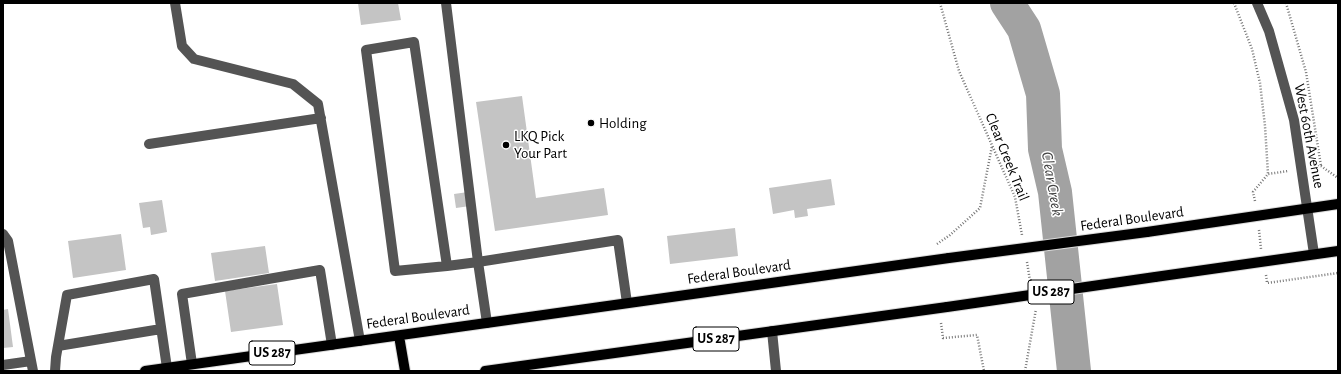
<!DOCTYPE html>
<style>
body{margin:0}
#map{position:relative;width:1341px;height:374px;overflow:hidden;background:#fff;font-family:"Alegreya Sans",sans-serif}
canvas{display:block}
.frame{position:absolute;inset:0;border:4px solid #000;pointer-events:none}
</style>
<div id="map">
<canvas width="1341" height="374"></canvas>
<div class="frame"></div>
</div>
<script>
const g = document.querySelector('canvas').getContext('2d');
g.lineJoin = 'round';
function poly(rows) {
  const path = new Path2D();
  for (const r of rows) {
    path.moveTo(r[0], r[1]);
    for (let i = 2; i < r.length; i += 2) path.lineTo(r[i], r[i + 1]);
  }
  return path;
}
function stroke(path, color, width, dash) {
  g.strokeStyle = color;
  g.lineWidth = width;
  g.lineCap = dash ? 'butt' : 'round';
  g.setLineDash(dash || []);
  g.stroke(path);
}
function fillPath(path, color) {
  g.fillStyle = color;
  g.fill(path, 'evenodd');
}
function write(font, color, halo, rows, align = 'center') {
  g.font = font + ' "Alegreya Sans",sans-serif';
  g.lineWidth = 3;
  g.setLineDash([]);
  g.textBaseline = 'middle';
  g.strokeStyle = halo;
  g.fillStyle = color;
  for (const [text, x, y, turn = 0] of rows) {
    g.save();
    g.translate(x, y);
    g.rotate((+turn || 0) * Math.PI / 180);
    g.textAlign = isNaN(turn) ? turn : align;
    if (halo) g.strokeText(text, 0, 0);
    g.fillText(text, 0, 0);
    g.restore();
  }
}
const river = poly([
 [1007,3,1024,29,1043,94,1045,149,1055,192,1074,371]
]);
const building = poly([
 [358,3,398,3,401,20,361,25],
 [522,96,536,198,604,188,608,215,495,231,476,102],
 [831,179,835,205,807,209,808,216,795,218,794,210,773,214,769,188],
 [468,192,470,206,456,208,454,194],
 [162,200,167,232,151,235,150,227,143,228,139,203],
 [735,228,738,256,670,264,667,236],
 [121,234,126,270,73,278,68,241],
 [265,246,269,273,215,281,211,253],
 [277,284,283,325,231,332,225,291],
 [8,309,13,347,3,348,3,310]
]);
const path = poly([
 [940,3,959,71,1015,197,1022,235],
 [1234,3,1252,49,1260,83,1265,126,1268,174],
 [1286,3,1306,72,1321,166],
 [1315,167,1321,166,1338,178],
 [1255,201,1253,192,1268,174,1288,171],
 [1259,230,1261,249],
 [937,244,950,235,980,208,992,146],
 [1027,262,1030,281],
 [1266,275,1267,283,1338,273],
 [941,323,943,338,977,335,984,371],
 [1025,371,1036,309]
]);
const minor = poly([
 [175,3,182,46,194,59,293,84,318,104,360,341],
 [446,3,478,262,618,240,627,303],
 [1257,3,1269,31,1294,120,1314,254],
 [149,144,321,118],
 [3,234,8,241,33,371],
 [447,266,414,42,366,50,395,271,447,266,478,262,487,323],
 [772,331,776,371],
 [58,346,161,329],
 [192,364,182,294,320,270,332,345],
 [3,365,31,361],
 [55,371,56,357,67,295,154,279,167,368]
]);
const major = poly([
 [1147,232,1338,204],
 [1155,277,1338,251],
 [399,336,405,371],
 [145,371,949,258],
 [485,371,947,307]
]);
const majorBridge = poly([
 [949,258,1147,232],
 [947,307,1155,277]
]);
const markers = [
 [591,123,4,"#000"],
 [506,145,4,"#000"]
];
const shields = [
 [1051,292,46],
 [716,339,46],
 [272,353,46]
];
const shieldNames = [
 ["US 287",1051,292],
 ["US 287",716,339],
 ["US 287",272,353]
];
const poiNames = [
 ["Holding",599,123],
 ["LKQ Pick",514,136],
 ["Your Part",514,153]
];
const streetNames = [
 ["West 60th Avenue",1309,136,79],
 ["Clear Creek Trail",1007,157,68],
 ["Federal Boulevard",1132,219,-8],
 ["Federal Boulevard",739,272,-8],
 ["Federal Boulevard",418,317,-8]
];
const waterNames = [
 ["Clear Creek",1052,184,80]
];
stroke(river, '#a2a2a2', 34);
fillPath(building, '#c4c4c4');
stroke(major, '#dbdbdb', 12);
stroke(path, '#767676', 2.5, [1, 2]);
stroke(minor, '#545454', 10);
stroke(major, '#000', 10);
stroke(majorBridge, '#dbdbdb', 12, []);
stroke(majorBridge, '#000', 10);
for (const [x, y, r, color] of markers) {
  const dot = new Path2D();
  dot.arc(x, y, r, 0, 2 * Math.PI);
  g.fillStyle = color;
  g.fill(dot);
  stroke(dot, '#fff', 1.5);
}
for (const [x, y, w] of shields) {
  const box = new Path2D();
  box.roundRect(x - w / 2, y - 12, w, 24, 3);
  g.fillStyle = '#fff';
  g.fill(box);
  stroke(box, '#000', 1);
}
write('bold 14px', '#000', null, shieldNames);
write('15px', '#000', '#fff', poiNames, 'left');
write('15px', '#000', '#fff', streetNames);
write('italic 16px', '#434343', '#fff', waterNames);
</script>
